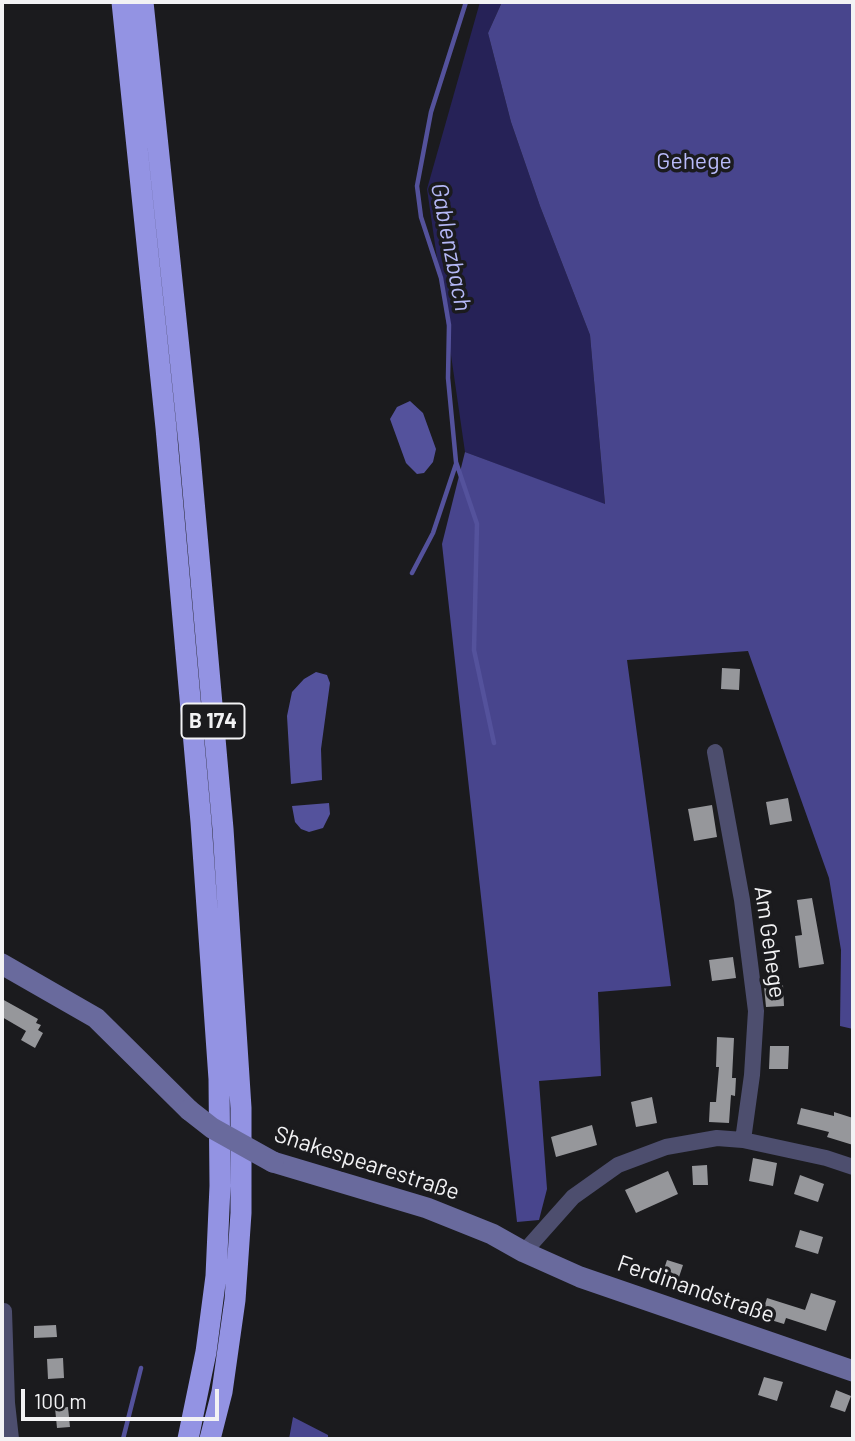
<!DOCTYPE html>
<meta charset="utf-8">
<style>
body{margin:0}
#map{position:relative;width:855px;height:1441px;overflow:hidden;background:#1b1b1e;font-family:Barlow,sans-serif}
canvas{display:block}
.frame{position:absolute;inset:0;border:4px solid #f2f2f4;pointer-events:none}
.scale{position:absolute;left:21px;top:1389px;width:198px;height:32px;box-sizing:border-box;border:4px solid #f2f2f4;border-top:0;padding-left:9px;font-size:21px;line-height:24px;white-space:nowrap;color:#f2f2f4;-webkit-text-stroke:5px #1b1b1e;paint-order:stroke}
</style>
<div id="map">
<canvas width="855" height="1441"></canvas>
<div class="frame"></div>
<div class="scale">100 m</div>
</div>
<script>
const g = document.querySelector('canvas').getContext('2d');
g.lineJoin = 'round';
function fillPath(path, color) {
  g.fillStyle = color;
  g.fill(path, 'evenodd');
}
function poly(rows) {
  const path = new Path2D();
  for (const r of rows) {
    path.moveTo(r[0], r[1]);
    for (let i = 2; i < r.length; i += 2) path.lineTo(r[i], r[i + 1]);
  }
  return path;
}
function stroke(path, color, width, dash) {
  g.strokeStyle = color;
  g.lineWidth = width;
  g.lineCap = dash ? 'butt' : 'round';
  g.setLineDash(dash || []);
  g.stroke(path);
}
function write(font, color, halo, rows, align = 'center') {
  g.font = font + ' Barlow,sans-serif';
  g.lineWidth = 7;
  g.setLineDash([]);
  g.textBaseline = 'middle';
  g.strokeStyle = halo;
  g.fillStyle = color;
  for (const [text, x, y, turn = 0] of rows) {
    g.save();
    g.translate(x, y);
    g.rotate((+turn || 0) * Math.PI / 180);
    g.textAlign = isNaN(turn) ? turn : align;
    if (halo) g.strokeText(text, 0, 0);
    g.fillText(text, 0, 0);
    g.restore();
  }
}
const green = poly([
 [480,2,502,2,488,33,511,122,540,206,590,335,605,505,465,452,427,189]
]);
const forest = poly([
 [502,2,853,2,853,1029,840,1026,841,950,829,878,748,651,627,660,671,986,598,992,601,1076,539,1081,547,1189,539,1220,517,1222,442,544,465,452,605,504,590,335,540,206,511,122,488,33],
 [293,1417,328,1435,328,1439,289,1439]
]);
const water = poly([
 [410,401,423,413,436,449,433,462,424,473,417,474,406,463,390,419,397,407],
 [316,672,327,675,330,683,321,749,322,780,291,784,287,716,292,692,304,679],
 [329,803,330,814,323,828,309,832,301,829,295,822,292,806]
]);
const stream = poly([
 [466,2,431,112,417,186,421,217,441,278,449,325,448,378,456,462,477,524,474,650,494,743],
 [412,573,433,533,456,464],
 [123,1439,141,1368]
]);
const building = poly([
 [722,668,740,669,739,690,721,689],
 [788,798,792,821,770,825,766,802],
 [712,805,717,837,694,841,688,809],
 [812,898,824,964,799,968,795,936,802,935,797,900],
 [733,957,736,978,712,981,709,960],
 [783,985,784,1006,766,1007,764,986],
 [2,999,38,1019,36,1023,41,1025,38,1030,43,1033,35,1048,21,1040,26,1031,2,1017],
 [717,1037,734,1038,732,1078,736,1078,735,1096,731,1095,729,1123,709,1122,710,1102,716,1102,719,1067,716,1067],
 [770,1046,789,1046,788,1069,769,1069],
 [652,1097,657,1123,636,1127,631,1102],
 [801,1108,834,1116,834,1112,853,1118,853,1145,827,1137,829,1132,797,1124],
 [592,1125,597,1145,556,1157,551,1137],
 [753,1158,777,1163,773,1186,749,1181],
 [707,1165,708,1185,693,1185,692,1166],
 [668,1171,678,1194,636,1213,625,1190],
 [800,1175,824,1184,818,1202,794,1194],
 [800,1230,823,1237,818,1254,795,1247],
 [667,1260,683,1265,677,1283,661,1278],
 [811,1293,836,1301,826,1331,786,1318,784,1324,761,1317,767,1298,805,1310],
 [56,1325,57,1337,34,1338,34,1326],
 [63,1358,64,1378,48,1379,47,1359],
 [764,1377,783,1382,777,1401,758,1395],
 [836,1390,851,1396,845,1412,830,1407],
 [68,1407,70,1427,57,1428,55,1408]
]);
const street = poly([
 [715,752,742,900,756,1011,752,1075,743,1140],
 [524,1252,573,1197,618,1165,666,1147,717,1138,743,1140,826,1158,853,1167],
 [2,1403,7,1403,4,1311],
 [7,1403,11,1439]
]);
const secondary = poly([
 [2,964,96,1018,189,1110],
 [273,1162,427,1208,492,1234,524,1252,580,1277,853,1371]
]);
const highway = poly([
 [122,2,166,428,201,822,219,1079,220,1186,216,1276,206,1352,188,1439],
 [143,2,189,444,223,829,241,1108,241,1213,235,1300,222,1392,210,1439]
]);
const secondaryBridge = poly([
 [189,1110,212,1128,273,1162]
]);
const shields = [
 [213,721,63]
];
const shieldNames = [
 ["B 174",213,721]
];
const parkNames = [
 ["Gehege",694,161]
];
const streetNames = [
 ["Am Gehege",770,942,82],
 ["Shakespearestraße",367,1163,18],
 ["Ferdinandstraße",696,1289,19]
];
const waterNames = [
 ["Gablenzbach",451,247,79]
];
fillPath(green, '#262257');
fillPath(forest, '#48458d');
fillPath(water, '#54529c');
stroke(stream, '#54529c', 4.5);
fillPath(building, '#96979b');
stroke(street, '#4d4e6e', 16);
stroke(secondary, '#696a9d', 21);
stroke(highway, '#9393e3', 21);
stroke(secondaryBridge, '#696a9d', 21);
for (const [x, y, w] of shields) {
  const box = new Path2D();
  box.roundRect(x - w / 2, y - 17.5, w, 35, 5);
  g.fillStyle = '#1b1b1e';
  g.fill(box);
  stroke(box, '#f2f2f4', 2);
}
write('bold 21px', '#f2f2f4', null, shieldNames);
write('23px', '#b9bbfa', '#1b1b1e', parkNames);
write('23px', '#f2f2f4', '#1b1b1e', streetNames);
write('italic 24px', '#b5b8f6', '#1b1b1e', waterNames);
</script>
